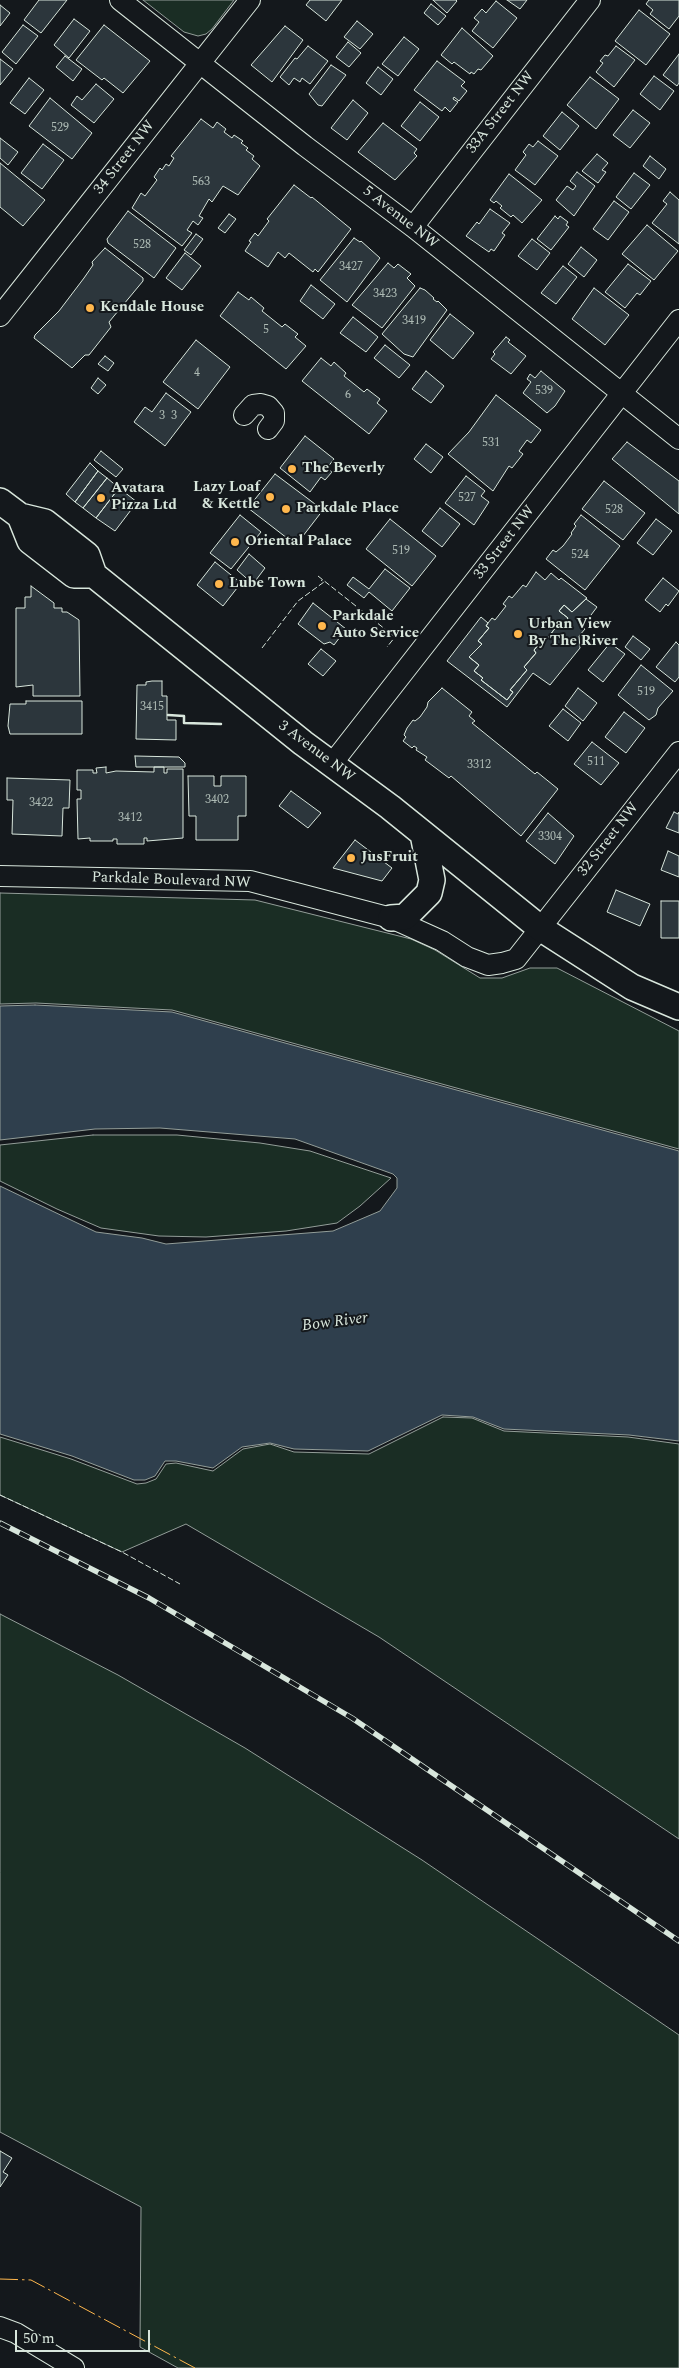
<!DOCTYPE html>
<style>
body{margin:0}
#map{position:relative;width:679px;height:2368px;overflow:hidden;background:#14181c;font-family:Spectral,serif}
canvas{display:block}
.scale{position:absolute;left:15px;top:2330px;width:135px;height:22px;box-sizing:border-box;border:2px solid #d8e6dc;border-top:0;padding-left:6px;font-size:15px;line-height:18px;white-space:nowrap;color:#d8e6dc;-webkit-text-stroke:4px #14181c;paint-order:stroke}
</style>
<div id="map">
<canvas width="679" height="2368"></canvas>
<div class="scale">50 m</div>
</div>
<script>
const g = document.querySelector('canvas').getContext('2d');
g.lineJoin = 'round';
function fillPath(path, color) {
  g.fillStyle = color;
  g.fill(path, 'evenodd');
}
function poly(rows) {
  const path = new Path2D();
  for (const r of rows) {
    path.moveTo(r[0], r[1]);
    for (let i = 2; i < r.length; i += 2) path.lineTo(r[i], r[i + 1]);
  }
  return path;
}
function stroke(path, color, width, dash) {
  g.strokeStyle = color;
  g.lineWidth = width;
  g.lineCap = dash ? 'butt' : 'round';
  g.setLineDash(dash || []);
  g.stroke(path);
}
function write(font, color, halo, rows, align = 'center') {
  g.font = font + ' Spectral,serif';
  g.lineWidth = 4;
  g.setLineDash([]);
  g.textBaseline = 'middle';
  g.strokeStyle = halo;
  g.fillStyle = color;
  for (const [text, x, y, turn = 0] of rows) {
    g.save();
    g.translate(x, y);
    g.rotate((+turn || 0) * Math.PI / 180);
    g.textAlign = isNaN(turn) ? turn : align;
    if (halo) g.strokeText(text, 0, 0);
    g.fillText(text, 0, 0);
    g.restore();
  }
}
const green = poly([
 [143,0,234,0,212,29,206,34,198,36,184,32,143,0],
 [0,893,255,900,411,939,435,950,480,978,502,978,530,968,557,968,679,1031,679,1149,172,1010,36,1003,0,1004,0,893],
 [93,1135,177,1135,260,1143,310,1151,391,1178,360,1206,337,1223,286,1231,206,1237,159,1236,101,1228,57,1209,0,1181,0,1145,93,1135],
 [443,1417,472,1418,504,1431,628,1437,679,1444,679,1839,379,1637,186,1524,122,1552,0,1495,0,1437,71,1459,137,1484,146,1483,156,1479,166,1464,176,1463,213,1471,243,1449,270,1444,294,1452,369,1454,443,1417],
 [0,1614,118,1675,245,1748,422,1860,679,2035,679,2368,178,2368,140,2347,141,2207,0,2132,0,1614]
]);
const water = poly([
 [35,1005,172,1012,679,1151,679,1441,629,1435,504,1429,473,1417,442,1415,368,1451,294,1449,270,1443,242,1447,213,1468,176,1461,165,1461,155,1476,145,1480,134,1480,72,1456,0,1434,0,1186,96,1232,142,1238,166,1244,333,1231,380,1211,397,1188,397,1178,393,1174,295,1139,160,1128,95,1129,0,1140,0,1006,35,1005]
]);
const building = poly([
 [39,0,67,0,41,33,24,20,39,0],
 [310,0,342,0,326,21,306,5,310,0],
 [433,0,456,0,457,1,447,13,433,0],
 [507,0,527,0,520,9,507,0],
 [649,0,679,0,679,16,669,29,650,14,653,10,646,4,649,0],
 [496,1,517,18,493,48,472,31,479,22,474,18,482,9,486,13,496,1],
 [431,4,446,16,438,25,424,13,431,4],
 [0,5,10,13,0,26,0,5],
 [639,10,670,34,646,65,615,41,639,10],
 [74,19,90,31,69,58,54,45,74,19],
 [357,21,373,34,360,49,344,37,357,21],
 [23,25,38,36,16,64,2,52,23,25],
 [104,25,150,61,123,93,104,78,102,80,76,60,104,25],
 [285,26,303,40,272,82,251,65,285,26],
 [462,28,493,56,481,70,478,69,474,74,471,72,470,74,454,62,452,64,441,55,462,28],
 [404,37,419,49,398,76,382,64,404,37],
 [348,42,361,53,349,67,336,57,348,42],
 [308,46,328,61,310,84,302,78,300,82,294,78,289,85,280,77,295,58,297,59,308,46],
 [616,46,635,60,614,87,596,72,603,63,600,61,605,55,608,56,616,46],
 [679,54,679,83,677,86,663,75,679,54],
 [65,56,82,69,73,81,56,67,65,56],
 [0,59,13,69,0,85,0,59],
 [437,61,465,82,461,86,467,91,459,101,454,97,453,99,458,102,450,112,445,107,442,111,414,90,437,61],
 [331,65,346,75,322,106,318,105,309,94,331,65],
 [378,67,393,79,381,95,366,83,378,67],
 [654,76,674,91,660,110,640,94,654,76],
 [590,77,619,99,596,129,567,105,590,77],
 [29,78,44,90,25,114,10,103,29,78],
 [96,84,114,99,94,123,71,105,77,96,82,100,96,84],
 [50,98,92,133,72,159,29,126,50,98],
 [353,100,368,113,347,140,331,128,353,100],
 [420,102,439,117,420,141,401,126,420,102],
 [633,110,650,123,630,148,613,135,633,110],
 [562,112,579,126,560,150,543,136,562,112],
 [201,119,213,128,217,122,226,129,224,132,232,138,234,135,243,141,241,143,248,148,246,150,254,156,252,159,260,166,238,195,223,186,212,202,209,199,199,216,203,218,198,225,193,221,187,230,192,233,182,246,132,208,141,193,145,196,157,180,154,177,160,168,162,170,166,164,169,166,174,158,171,156,201,119],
 [383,123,417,149,414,153,417,156,395,180,358,152,383,123],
 [0,138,18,152,8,165,0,158,0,138],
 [538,141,558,156,535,185,515,170,526,155,523,152,529,144,533,147,538,141],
 [43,144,64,160,42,189,21,173,43,144],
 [597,154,608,163,602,170,606,172,598,183,582,171,597,154],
 [650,156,666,169,659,179,643,166,650,156],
 [0,163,45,200,23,226,0,207,0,163],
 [577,172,595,186,574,216,556,200,567,186,573,190,576,186,570,181,577,172],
 [634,173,650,185,631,209,616,197,634,173],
 [509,174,542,200,522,223,513,215,511,217,500,208,502,206,496,201,494,203,490,200,509,174],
 [294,185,311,198,312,197,351,229,318,272,315,269,313,272,289,253,285,258,278,252,268,267,245,251,251,242,249,241,255,233,258,236,269,221,267,219,294,185],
 [670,192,679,200,679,244,652,223,667,204,663,201,670,192],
 [614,201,629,212,608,240,593,229,614,201],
 [490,209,510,223,502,233,505,235,494,251,491,249,489,252,466,236,477,222,479,224,490,209],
 [128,211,176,248,154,278,108,243,107,239,128,211],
 [229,214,236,219,225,233,218,228,229,214],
 [555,216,558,219,560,216,568,222,566,225,569,227,551,250,537,239,555,216],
 [647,225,678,251,654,280,622,254,647,225],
 [196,234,203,239,191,255,184,250,196,234],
 [354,238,360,242,361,241,380,258,347,302,320,280,354,238],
 [532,239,550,253,537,270,518,256,532,239],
 [581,247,597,260,584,277,568,264,581,247],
 [105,248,143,278,143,281,109,322,111,327,89,355,85,355,72,368,34,338,35,335,59,311,84,278,93,265,92,262,105,248],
 [185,253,201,266,182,290,166,278,185,253],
 [388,263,394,268,398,264,411,274,407,278,415,286,382,328,352,305,388,263],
 [628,264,651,281,640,295,637,293,625,308,605,292,628,264],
 [563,266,577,277,556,304,541,293,563,266],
 [311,285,335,304,323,319,300,301,311,285],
 [420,288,425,290,434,298,433,299,437,302,438,301,447,310,413,357,404,354,382,334,420,288],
 [594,288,629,315,605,345,572,319,594,288],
 [238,292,249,300,251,297,264,308,262,311,282,327,285,324,298,334,295,337,306,346,286,369,220,316,238,292],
 [450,314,474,333,453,359,430,340,450,314],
 [353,317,378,337,366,352,340,333,353,317],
 [506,337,510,340,508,342,526,356,511,374,491,359,495,354,493,352,506,337],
 [196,340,230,367,198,409,163,382,196,340],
 [385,345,410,365,399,378,374,358,385,345],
 [105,356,114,363,108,371,98,364,105,356],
 [321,358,331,366,334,362,346,373,344,376,364,392,367,389,380,399,377,403,387,411,369,434,302,381,321,358],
 [426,371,444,386,431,403,412,389,426,371],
 [541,371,565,391,555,406,547,413,523,393,531,382,527,379,530,374,535,378,541,371],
 [98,378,106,385,98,394,91,388,98,378],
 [166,393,191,412,165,446,134,422,145,407,152,412,166,393],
 [496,395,541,430,531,443,527,440,519,451,523,454,512,468,509,466,493,491,448,454,469,432,496,395],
 [305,436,334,459,327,468,332,472,325,480,321,477,310,492,280,468,305,436],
 [627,442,679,481,679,514,612,459,627,442],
 [426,444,443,457,431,473,414,459,426,444],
 [101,451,123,469,116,477,94,460,101,451],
 [90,463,98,471,75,502,66,494,90,463],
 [98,471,107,478,83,508,75,502,98,471],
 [275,474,323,510,296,545,248,508,275,474],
 [466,476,485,491,481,496,489,502,474,525,445,503,466,476],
 [107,478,119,488,96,518,83,508,107,478],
 [604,481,645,513,623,540,582,509,604,481],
 [119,488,137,502,115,531,96,518,119,488],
 [440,508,460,524,442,547,422,531,440,508],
 [240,515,261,532,231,569,210,553,240,515],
 [581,515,620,546,585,590,546,559,553,550,556,552,563,546,572,534,571,533,576,526,574,524,581,515],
 [390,519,436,556,412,586,366,549,390,519],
 [656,519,672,531,653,555,637,543,656,519],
 [249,554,265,568,253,584,237,570,249,554],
 [215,562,241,583,223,606,197,585,215,562],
 [385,569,410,588,392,611,369,592,364,598,347,585,353,577,369,589,385,569],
 [536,572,545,580,551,573,559,580,561,578,587,598,572,612,564,605,559,611,568,618,562,626,559,623,547,639,545,637,534,650,536,653,524,667,527,670,510,690,513,692,507,700,481,680,483,678,474,671,479,665,469,657,482,644,478,641,489,628,486,626,488,623,492,618,495,620,506,606,503,604,509,596,512,598,523,585,526,587,536,572],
 [663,578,679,591,668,606,666,604,660,612,645,600,663,578],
 [31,586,54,603,54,608,62,608,62,612,67,612,79,620,80,696,33,696,33,685,16,687,16,608,25,608,25,597,31,597,31,586],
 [586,599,597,607,582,627,585,629,579,636,580,648,550,685,533,673,507,707,447,661,481,617,488,623,486,626,489,628,478,641,482,644,469,657,479,665,474,671,483,678,481,680,507,700,513,692,510,690,527,670,524,667,536,653,534,650,545,637,547,639,559,623,562,626,568,618,559,611,564,605,572,612,586,599],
 [313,603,346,629,334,645,330,642,324,644,298,624,313,603],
 [633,636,650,649,641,660,625,647,633,636],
 [676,642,679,645,679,677,675,682,656,667,676,642],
 [610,643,625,654,603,682,588,670,610,643],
 [321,649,336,661,323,676,308,664,321,649],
 [641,665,673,691,658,708,656,715,649,720,618,695,641,665],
 [162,681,162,696,167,696,167,720,176,720,176,740,136,739,137,685,146,685,146,682,152,681,162,681],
 [442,688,472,712,469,716,475,721,472,723,535,774,537,772,558,789,521,836,451,776,449,778,425,760,427,757,416,750,417,748,414,746,412,748,403,741,406,737,404,735,407,728,413,720,415,721,420,717,427,707,428,702,442,688],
 [578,688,597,703,583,721,565,706,578,688],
 [26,701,82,701,82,734,10,734,8,726,10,704,26,704,26,701],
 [563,709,581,723,568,741,549,726,563,709],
 [624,712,645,728,626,753,605,737,624,712],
 [592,742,619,763,601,785,574,764,592,742],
 [135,756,179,757,185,763,185,767,136,767,135,756],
 [106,767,106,773,116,771,154,772,154,767,164,767,164,773,167,773,167,769,183,769,183,838,147,841,147,838,144,838,144,844,117,844,117,839,113,839,113,841,90,841,90,838,78,839,77,799,81,799,81,790,77,790,77,770,93,770,93,773,97,773,96,768,106,767],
 [188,776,214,776,214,786,221,786,221,776,246,776,246,816,238,816,238,840,196,840,196,816,189,816,188,776],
 [7,778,70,780,69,808,63,808,62,836,12,834,13,800,7,800,7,778],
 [291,791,321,813,308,828,279,806,291,791],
 [674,812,678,814,679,812,679,833,666,828,674,812],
 [548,813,574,836,555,864,526,841,548,813],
 [355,840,392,868,382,881,333,868,355,840],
 [668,851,679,856,679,877,661,870,668,851],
 [616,890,650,904,640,926,607,912,616,890],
 [661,901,679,901,679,938,661,938,661,901],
 [0,2151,12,2158,3,2172,8,2175,0,2187,0,2151]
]);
const minor = poly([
 [120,0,305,146,413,227,679,439],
 [413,227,590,0],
 [0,316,250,0],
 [244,415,253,405,261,404,268,406,274,413,274,421,268,429],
 [331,765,679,320],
 [0,876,250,881,391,918,442,941,467,957,488,965,502,963,516,959,679,752],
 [0,2327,16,2333,74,2368]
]);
const major = poly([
 [0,501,20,516,45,522,87,555,94,575,303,743,390,807,540,928,632,987,679,1007],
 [20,516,30,541,74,575,94,575],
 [391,918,405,917,429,893,432,880,423,834]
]);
const rail = poly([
 [0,1523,149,1598,352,1718,679,1941]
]);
const fence = poly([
 [318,576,395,637,387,647],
 [262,648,298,601,324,582,321,580],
 [0,1495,122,1552,180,1584]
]);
const wall = poly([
 [168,715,184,716,184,723,221,724]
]);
const power = poly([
 [0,2279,31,2280,195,2368]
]);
const markers = [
 [90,308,5,"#ffb74d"],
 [292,469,5,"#ffb74d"],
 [270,497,5,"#ffb74d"],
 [101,498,5,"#ffb74d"],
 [286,509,5,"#ffb74d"],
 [235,542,5,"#ffb74d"],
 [219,584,5,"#ffb74d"],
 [322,626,5,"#ffb74d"],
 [518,634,5,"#ffb74d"],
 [351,858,5,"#ffb74d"]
];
const numberNames = [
 ["529",60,129],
 ["563",201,183],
 ["528",142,246],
 ["3427",351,268],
 ["3423",385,295],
 ["3419",414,322],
 ["5",266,331],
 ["4",197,374],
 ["539",544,392],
 ["6",348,396],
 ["3",162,417],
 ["3",174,417],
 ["531",491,444],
 ["527",467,499],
 ["528",614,511],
 ["519",401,552],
 ["524",580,556],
 ["519",646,693],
 ["3415",152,708],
 ["511",596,763],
 ["3312",479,766],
 ["3402",217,801],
 ["3422",41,804],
 ["3412",130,819],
 ["3304",550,838]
];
const streetNames = [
 ["33A Street NW",501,113,-52],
 ["34 Street NW",125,158,-52],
 ["5 Avenue NW",400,218,38],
 ["33 Street NW",505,543,-52],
 ["3 Avenue NW",316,752,37],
 ["32 Street NW",609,840,-52],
 ["Parkdale Boulevard NW",171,881,2]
];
const poiNames = [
 ["Kendale House",100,308],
 ["The Beverly",302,469],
 ["Lazy Loaf",260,488,"right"],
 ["& Kettle",260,505,"right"],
 ["Avatara",111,489],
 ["Pizza Ltd",111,506],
 ["Parkdale Place",296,509],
 ["Oriental Palace",245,542],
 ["Lube Town",229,584],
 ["Parkdale",332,617],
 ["Auto Service",332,634],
 ["Urban View",528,625],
 ["By The River",528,642],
 ["JusFruit",361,858]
];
const waterNames = [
 ["Bow River",335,1323,-7]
];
fillPath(green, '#1a2d24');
stroke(green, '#939e99', 1);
fillPath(water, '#2f3f4d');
stroke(water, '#939e99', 1);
fillPath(building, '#2c363c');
stroke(building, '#d8e6dc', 1);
stroke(minor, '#d8e6dc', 22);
stroke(major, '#d8e6dc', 28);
stroke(minor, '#14181c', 20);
stroke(major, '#14181c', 25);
stroke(rail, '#d8e6dc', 5.5);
stroke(rail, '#14181c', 4, [11]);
stroke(fence, '#d8e6dc', 1, [6, 2.5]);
stroke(wall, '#d8e6dc', 2.5);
stroke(power, '#ffb74d', 1, [18, 4, 2.5, 4]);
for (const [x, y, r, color] of markers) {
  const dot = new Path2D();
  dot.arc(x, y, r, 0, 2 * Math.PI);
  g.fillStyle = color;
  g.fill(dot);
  stroke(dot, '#14181c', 2);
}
write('12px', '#adbab4', null, numberNames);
write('15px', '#d8e6dc', '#14181c', streetNames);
write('bold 15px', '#d8e6dc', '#14181c', poiNames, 'left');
write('italic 16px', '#d8e6dc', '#14181c', waterNames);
</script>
